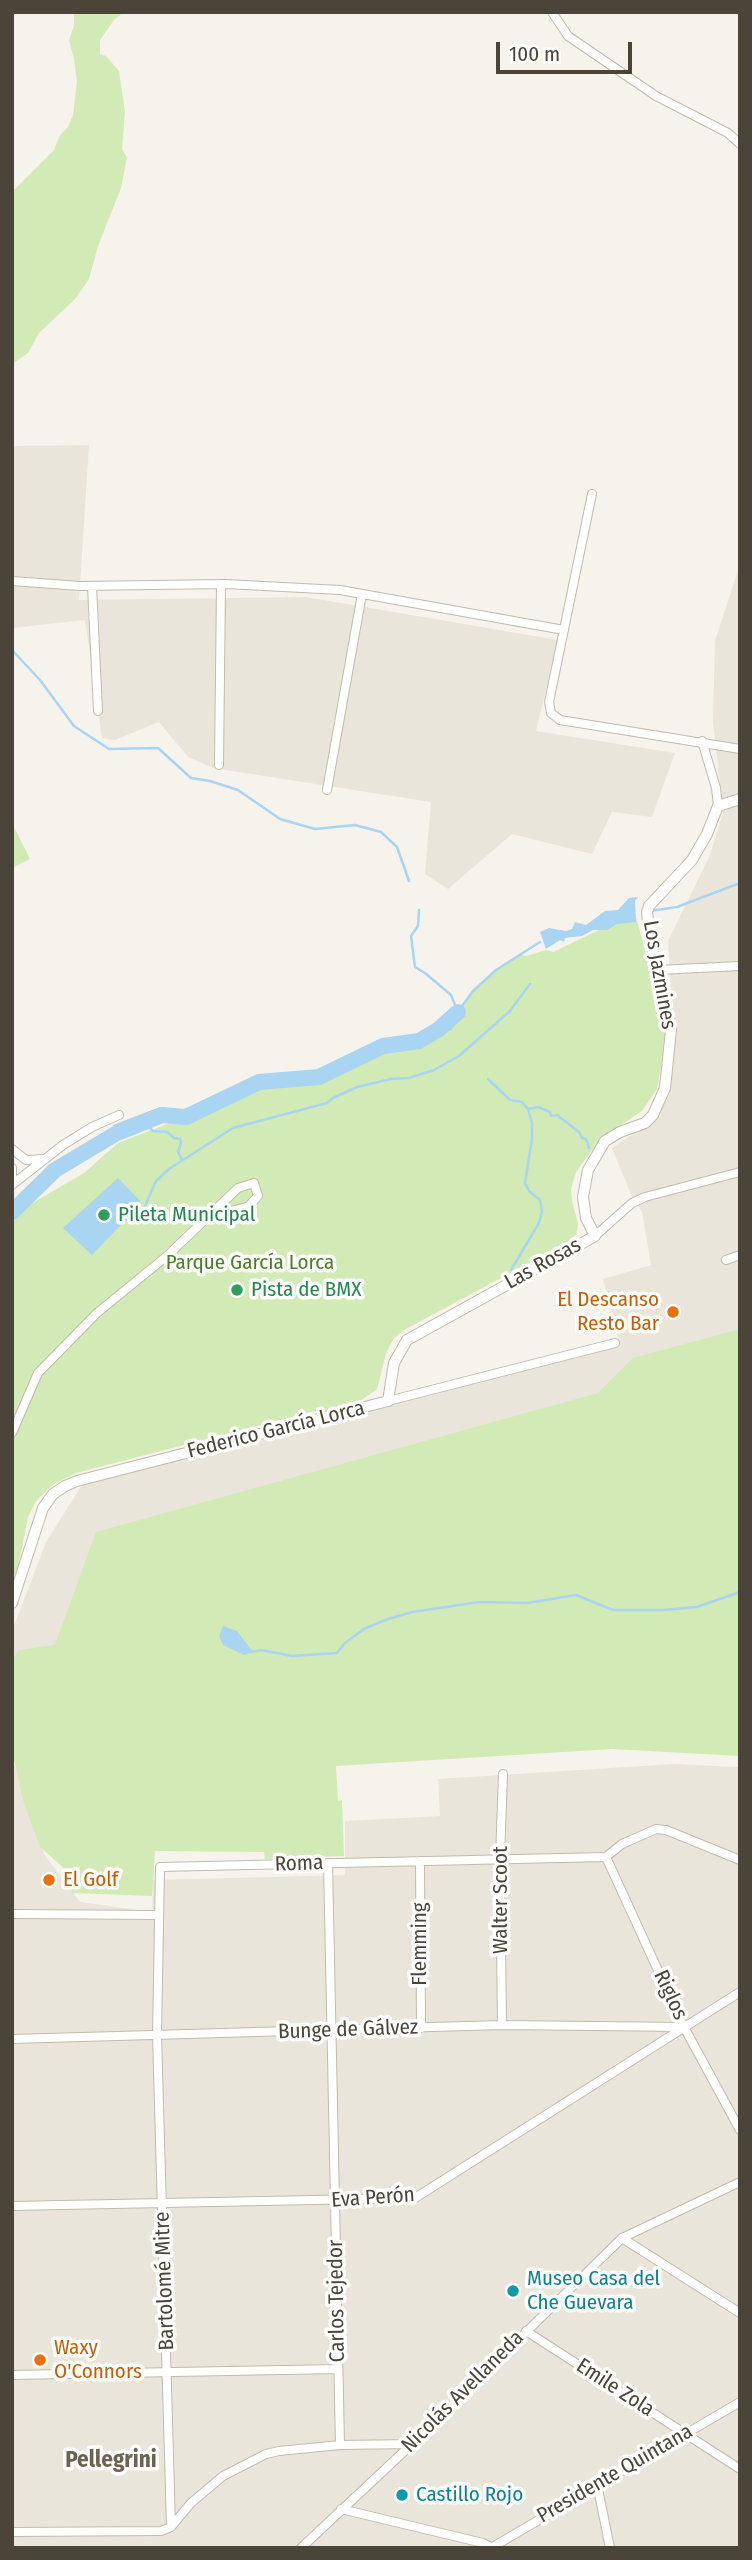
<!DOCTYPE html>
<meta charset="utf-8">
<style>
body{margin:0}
#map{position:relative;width:752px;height:2560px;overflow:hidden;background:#f6f3ec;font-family:"Fira Sans Condensed",sans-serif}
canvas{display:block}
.frame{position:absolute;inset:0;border:14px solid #4b4439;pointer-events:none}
.scale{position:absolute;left:496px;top:42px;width:136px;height:32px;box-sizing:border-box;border:4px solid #4b4439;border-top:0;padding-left:9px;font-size:21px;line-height:24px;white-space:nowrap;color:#4b4439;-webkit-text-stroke:5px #fff;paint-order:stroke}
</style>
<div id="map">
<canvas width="752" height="2560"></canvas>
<div class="frame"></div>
<div class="scale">100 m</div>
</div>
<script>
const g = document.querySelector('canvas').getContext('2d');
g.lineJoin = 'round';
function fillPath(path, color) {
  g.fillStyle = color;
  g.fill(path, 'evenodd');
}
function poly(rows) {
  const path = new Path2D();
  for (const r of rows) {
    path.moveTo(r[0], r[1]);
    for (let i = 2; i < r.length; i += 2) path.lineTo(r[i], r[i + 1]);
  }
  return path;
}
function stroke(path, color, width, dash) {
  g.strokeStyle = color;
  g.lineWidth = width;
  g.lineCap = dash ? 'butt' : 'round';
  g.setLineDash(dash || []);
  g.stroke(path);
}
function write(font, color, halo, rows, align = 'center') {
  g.font = font + ' "Fira Sans Condensed",sans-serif';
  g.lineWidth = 7;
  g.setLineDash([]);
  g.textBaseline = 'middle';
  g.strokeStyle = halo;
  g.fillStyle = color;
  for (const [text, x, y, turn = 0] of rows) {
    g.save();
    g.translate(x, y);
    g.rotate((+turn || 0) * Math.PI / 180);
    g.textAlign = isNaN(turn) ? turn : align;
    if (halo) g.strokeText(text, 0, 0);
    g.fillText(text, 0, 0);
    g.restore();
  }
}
const residential = poly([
 [89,445,79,600,306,597,558,640,536,731,675,753,652,817,612,812,592,854,512,834,448,889,425,874,431,802,213,768,188,757,159,722,115,740,102,738,85,620,12,628,12,446],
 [740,564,740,1330,598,1400,51,1655,12,1668,12,1631,46,1542,87,1477,619,1341,603,1279,651,1265,642,1212,632,1197,612,1148,661,1115,671,994,668,941,710,855,723,813,713,722,715,641],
 [12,1758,44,1854,80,1902,152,1912,153,1880,345,1875,345,1821,440,1816,438,1779,673,1764,740,1767,740,2548,12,2548]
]);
const green = poly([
 [74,12,124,12,114,20,100,40,100,54,106,56,119,71,125,112,122,149,127,158,121,188,98,246,89,279,75,299,39,333,28,353,12,364,12,192,54,150,60,135,68,127,73,115,77,82,74,59,69,40,74,26],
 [12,823,30,859,12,868],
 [635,913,667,1032,657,1089,642,1111,600,1139,576,1172,571,1189,572,1201,578,1224,577,1233,570,1241,404,1330,394,1338,386,1353,377,1389,353,1406,332,1411,315,1411,76,1473,54,1484,36,1501,28,1517,18,1568,12,1579,12,1215,84,1173,118,1143,186,1117,259,1082,319,1077,383,1046,419,1041,439,1029,462,1010,473,991,496,970,521,954,526,956,546,950,553,952],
 [740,1329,740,1756,612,1749,336,1766,338,1801,342,1800,344,1856,265,1859,264,1852,155,1851,152,1896,72,1893,65,1869,40,1847,23,1800,12,1751,12,1661,19,1650,55,1645,96,1532,598,1393,633,1358]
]);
const water = poly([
 [638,897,635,901,636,922,617,924,607,930,593,930,582,936,565,938,564,942,560,940,546,949,540,932,549,928,566,931,572,929,575,922,586,925,605,911,618,910,629,898],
 [160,1107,163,1121,119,1139,113,1125],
 [118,1178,142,1203,92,1255,63,1228],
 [223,1626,237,1631,253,1652,244,1655,223,1645,219,1636]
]);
const stream = poly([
 [12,650,40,680,74,726,109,749,158,748,191,778,210,781,238,790,280,819,315,829,355,825,381,832,397,847,409,881],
 [419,910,418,926,411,936,415,967,425,973,451,995,458,1012],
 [650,911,677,907,740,883],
 [458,1012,473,991,496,970,540,942],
 [439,1029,447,1026,451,1029],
 [488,1079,510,1100,522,1102,528,1109,538,1107,550,1112,551,1116,557,1115,579,1132,582,1138,586,1139,589,1148],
 [148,1126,153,1131,167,1132,174,1138,180,1139,181,1143,178,1152,182,1160],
 [130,1211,137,1214,142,1213,156,1181,169,1169,233,1128,327,1103,333,1098,357,1087,391,1079,409,1078,434,1070,459,1056,510,1011,530,984],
 [511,1270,539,1223,542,1211,540,1200,529,1191,525,1183,532,1139,532,1123,528,1109],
 [251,1652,261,1650,292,1656,337,1653,345,1643,364,1629,385,1620,412,1612,480,1602,527,1603,576,1595,613,1610,663,1610,697,1607,740,1592]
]);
const river = poly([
 [12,1212,55,1170,117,1133,162,1115,186,1117,259,1082,319,1077,383,1046,419,1041,439,1029,458,1012]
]);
const minor = poly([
 [552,12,568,36,656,96,728,133,740,144],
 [592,494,549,702,551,713,560,720,740,749],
 [12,581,80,586,226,584,340,590,564,630],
 [92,586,98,711],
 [702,741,716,788,718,806],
 [219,765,221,584],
 [327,790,362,594],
 [658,970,740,966],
 [12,1149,26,1160,45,1159],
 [12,1168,12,1185],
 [13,1184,63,1145,92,1127,119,1115],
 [595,1236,632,1203,645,1197,740,1172],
 [726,1260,740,1255],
 [388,1401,615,1343],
 [12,1433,38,1373,97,1313,168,1255,238,1188,254,1183,258,1196,249,1206,208,1218],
 [606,1857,684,2027,740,2130],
 [606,1857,622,1844,656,1829,666,1830,740,1860],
 [420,1861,421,2028],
 [328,1863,340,2445],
 [12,1914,159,1915],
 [502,2025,500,1859,503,1774],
 [12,2039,502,2025,684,2027],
 [12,2206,415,2198,740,1992],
 [622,2238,740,2313],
 [526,2331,740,2469],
 [12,2375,338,2369],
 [597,2484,610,2548],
 [341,2509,483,2543,493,2548],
 [171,2527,157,2035,160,1867,606,1857],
 [12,2532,161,2531,171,2527,191,2503,223,2476,266,2454,279,2451,340,2445,412,2444],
 [301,2548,412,2444,622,2238,740,2182],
 [491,2548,740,2402]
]);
const tertiary = poly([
 [12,1603,43,1508,53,1494,65,1486,77,1481,388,1401,394,1363,407,1340,595,1236,586,1218,583,1197,588,1170,605,1141,620,1132,645,1123,653,1115,665,1088,671,1030,650,938,647,912,649,906,692,860,707,834,718,806,740,799]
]);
const markers = [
 [104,1215,7,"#2e9e5b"],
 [237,1290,7,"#2e9e5b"],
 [673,1312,7,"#e8710a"],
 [49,1880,7,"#e8710a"],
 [513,2291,7,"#0f9aa8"],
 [40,2360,7,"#e8710a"],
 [402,2495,7,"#0f9aa8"]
];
const streetNames = [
 ["Los Jazmines",659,975,80],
 ["Las Rosas",543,1264,-29],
 ["Federico García Lorca",276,1430,-14],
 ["Roma",299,1864,-2],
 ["Walter Scoot",501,1900,-90],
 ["Flemming",420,1944,-90],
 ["Riglos",670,1995,65],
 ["Bunge de Gálvez",348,2030,-2],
 ["Eva Perón",373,2198,-4],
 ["Bartolomé Mitre",165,2281,-92],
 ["Carlos Tejedor",337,2301,-91],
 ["Emile Zola",615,2388,33],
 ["Nicolás Avellaneda",463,2392,-45],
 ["Presidente Quintana",615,2474,-30]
];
const leisureNames = [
 ["Pileta Municipal",118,1215],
 ["Pista de BMX",251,1290]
];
const parkNames = [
 ["Parque García Lorca",250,1263]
];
const foodNames = [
 ["El Descanso",659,1300,"right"],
 ["Resto Bar",659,1324,"right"],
 ["El Golf",63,1880],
 ["Waxy",54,2348],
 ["O'Connors",54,2372]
];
const cultureNames = [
 ["Museo Casa del",527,2279],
 ["Che Guevara",527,2303],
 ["Castillo Rojo",416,2495]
];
const neighbourhoodNames = [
 ["Pellegrini",111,2461]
];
fillPath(residential, '#eae5da');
fillPath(green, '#d2eab5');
fillPath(water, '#a9d4f2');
stroke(stream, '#a9d4f2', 2.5);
stroke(river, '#a9d4f2', 16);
stroke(minor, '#c2bbae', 10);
stroke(tertiary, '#c2bbae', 12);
stroke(minor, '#fff', 8);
stroke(tertiary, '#fff', 10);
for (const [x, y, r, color] of markers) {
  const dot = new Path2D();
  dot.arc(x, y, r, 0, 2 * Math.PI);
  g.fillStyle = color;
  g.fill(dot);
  stroke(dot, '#fff', 2.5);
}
write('21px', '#4b4439', '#fff', streetNames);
write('21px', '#27864d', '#fff', leisureNames, 'left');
write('21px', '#4a7f2a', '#fff', parkNames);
write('21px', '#c56008', '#fff', foodNames, 'left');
write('21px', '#0d838f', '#fff', cultureNames, 'left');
write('bold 23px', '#6e6250', '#fff', neighbourhoodNames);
</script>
